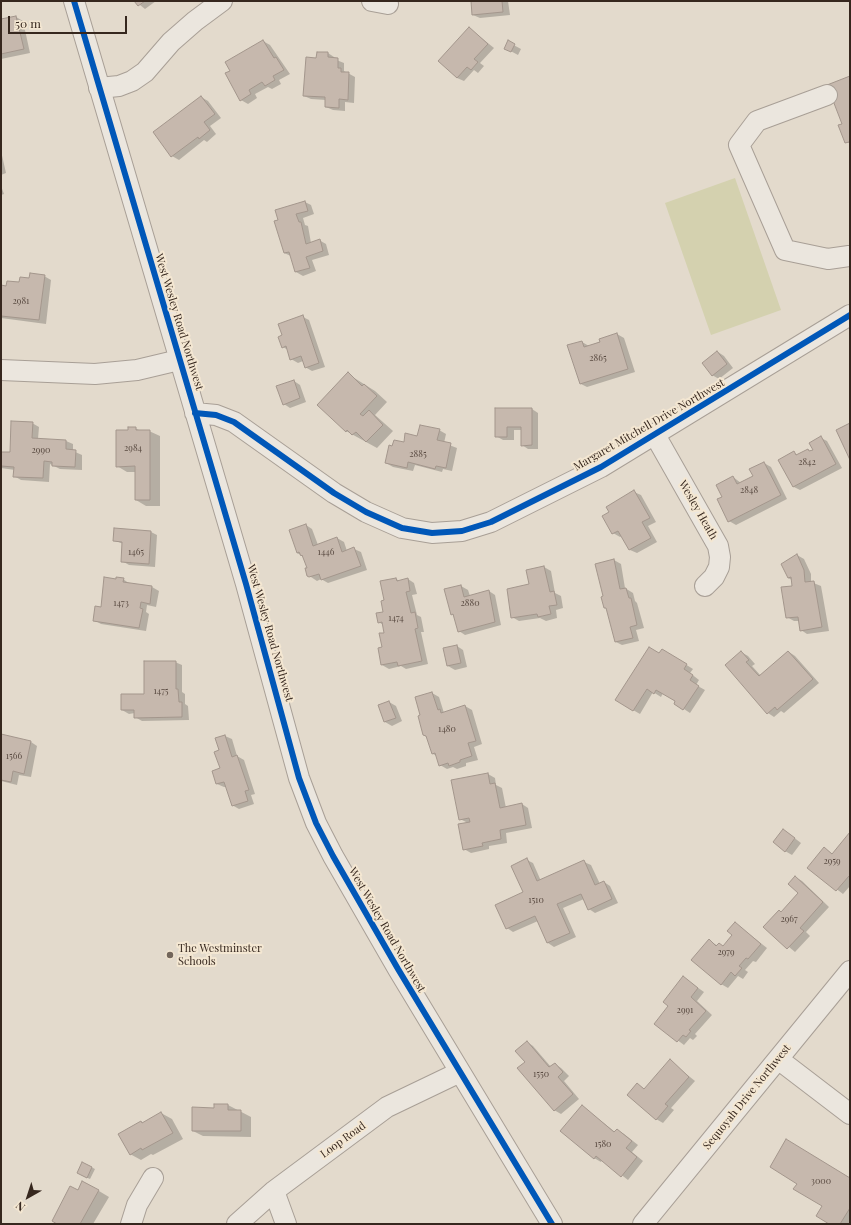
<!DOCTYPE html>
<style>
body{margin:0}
#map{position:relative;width:851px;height:1225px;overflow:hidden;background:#e3dacc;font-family:"Playfair Display",serif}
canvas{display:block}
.frame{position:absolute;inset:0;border:2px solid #36271e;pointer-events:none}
.north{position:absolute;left:8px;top:1177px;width:40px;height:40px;-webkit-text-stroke:3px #f4e7d2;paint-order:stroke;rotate:219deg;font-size:11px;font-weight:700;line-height:16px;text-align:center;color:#36271e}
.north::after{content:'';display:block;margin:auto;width:14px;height:18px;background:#36271e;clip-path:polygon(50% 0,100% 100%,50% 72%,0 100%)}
.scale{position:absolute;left:8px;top:16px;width:119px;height:18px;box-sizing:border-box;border:2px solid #36271e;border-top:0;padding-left:5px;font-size:12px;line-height:14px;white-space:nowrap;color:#36271e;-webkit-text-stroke:3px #f4e7d2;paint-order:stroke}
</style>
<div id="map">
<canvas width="851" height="1225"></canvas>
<div class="frame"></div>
<div class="north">N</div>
<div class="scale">50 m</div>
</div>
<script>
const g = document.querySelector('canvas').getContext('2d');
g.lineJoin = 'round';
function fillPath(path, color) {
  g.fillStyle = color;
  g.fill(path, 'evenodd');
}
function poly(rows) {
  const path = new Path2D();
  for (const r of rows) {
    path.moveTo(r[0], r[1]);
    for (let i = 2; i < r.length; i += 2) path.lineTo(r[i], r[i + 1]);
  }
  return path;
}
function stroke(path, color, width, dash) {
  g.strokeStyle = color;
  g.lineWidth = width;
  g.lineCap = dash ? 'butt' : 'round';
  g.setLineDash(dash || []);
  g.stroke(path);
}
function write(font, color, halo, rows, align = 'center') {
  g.font = font + ' "Playfair Display",serif';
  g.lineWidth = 4;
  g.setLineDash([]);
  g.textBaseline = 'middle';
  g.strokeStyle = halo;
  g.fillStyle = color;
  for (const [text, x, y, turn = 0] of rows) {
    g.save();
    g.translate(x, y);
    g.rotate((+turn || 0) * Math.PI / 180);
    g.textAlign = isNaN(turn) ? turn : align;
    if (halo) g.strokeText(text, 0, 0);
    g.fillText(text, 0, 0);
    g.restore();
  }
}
const green = poly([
 [735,178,781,310,711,335,665,203]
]);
const shadow = poly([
 [135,1,156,1,145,9],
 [472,1,508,1,510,15,480,18,473,15],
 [16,17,23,21,30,53,1,59,1,21],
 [469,28,494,48,480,63,484,66,478,73,474,70,464,81,457,78],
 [263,41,270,45,290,74,279,80,281,84,272,89,268,87,255,94,257,98,248,104,241,100,231,71],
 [508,42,521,49,518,55,505,48],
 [328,53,334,57,334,59,344,63,344,71,355,77,354,103,345,102,345,111,333,110,326,107,326,100,311,99,304,96,317,59],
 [201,97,208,101,221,118,210,126,216,134,207,142,204,140,179,160,172,156],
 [1,151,6,173,1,175],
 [1,186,4,194,1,195],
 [305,202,311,205,314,214,303,218,305,225,308,226,311,243,319,240,326,244,329,255,312,260,316,271,303,276,296,272,291,256,284,253,279,221],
 [44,276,51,280,46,324,1,318,1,286,7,287],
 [303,317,309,320,325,367,312,371,305,367,303,361,298,363,291,359,288,350,283,347,283,336],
 [617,334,624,338,635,372,587,387,581,384,582,342,589,346],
 [718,352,724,356,733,368,719,379,712,375],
 [348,374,375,391,387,402,375,415,393,431,377,448,346,431],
 [294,381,300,385,306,402,290,408,284,404],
 [496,409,532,409,538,413,538,449,528,449,522,445,522,430,514,430,514,440,503,440,496,436],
 [32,423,39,427,38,439,66,441,73,444,73,451,82,455,82,470,60,469,50,464,49,482,21,480,14,476,15,470,1,468,1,453,11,453],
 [135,428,141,431,149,431,160,436,160,506,146,506,136,500,136,472,127,472,117,466,129,431],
 [439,430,446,434,444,443,457,448,452,471,443,469,442,472,415,465,413,471,393,467,386,463,393,447],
 [821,438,827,441,842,468,800,490,794,487,794,453,798,455,808,450,811,452,814,450],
 [764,463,771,467,787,499,736,525,729,521,724,497,733,477,741,483,754,476],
 [634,492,641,495,656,522,648,526,657,542,637,553,630,550,622,536,620,537,613,533],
 [306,525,312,529,318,545,337,538,344,542,347,551,354,549,361,552,367,570,328,583,321,579,317,581,308,575,308,568,304,557,297,553],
 [151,532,157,535,155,567,129,565,122,561,123,544,114,540],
 [797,555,804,559,811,574,811,582,821,586,829,631,807,634,801,630,800,621,794,621,787,617,793,587,792,580,788,578],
 [614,560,621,564,625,588,633,593,635,601,637,603,644,628,636,630,639,641,622,645,616,642,607,609,604,607],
 [544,567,551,571,555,593,561,596,563,608,556,610,557,618,546,621,540,618,519,621,512,617,531,585],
 [123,579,130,584,152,587,159,591,156,607,147,605,146,612,149,614,146,631,101,624,94,620,116,581],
 [396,579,400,581,408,579,414,583,417,594,412,595,417,615,421,617,424,632,421,632,428,664,406,669,401,666,389,669,382,665,385,633,383,625,379,622,384,612,385,601],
 [461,586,468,590,470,596,489,591,495,595,501,625,465,635,459,631,454,616,452,614,445,590],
 [457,646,463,650,467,667,455,670,448,666,444,649],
 [741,652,748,656,755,664,752,666,761,676,789,652,795,656,819,683,784,713,781,711,774,717,768,713],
 [660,654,669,654,693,669,690,673,699,680,696,685,705,690,690,713,675,703,676,701,663,693,661,697,653,692,640,714,633,710],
 [175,662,182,665,182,692,185,694,185,704,188,706,189,720,142,721,135,717,135,713,129,714,122,710,145,695],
 [432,693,439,697,444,713,465,706,472,710,482,744,474,747,478,760,466,763,466,766,457,769,453,767,447,769,440,765,437,756,433,754,427,737,423,735],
 [389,702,396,706,402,721,392,726,385,722,379,706],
 [1,735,31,742,37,746,31,777,19,775,17,785,1,781],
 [225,736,232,739,237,756,244,760,255,794,251,795,254,804,239,809,232,805,226,787,224,787,217,784,221,769,220,750],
 [488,774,495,778,496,785,502,788,506,808,522,804,528,808,532,828,506,833,507,843,489,846,489,849,471,853,464,849,468,823,460,819],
 [784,830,801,843,792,855,785,851],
 [850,833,850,886,843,894,809,868,825,849,833,854],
 [527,860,533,863,541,881,584,862,591,865,600,884,604,882,610,886,618,903,595,913,589,909,584,899,563,908,576,937,554,947,548,943,538,921,513,932,507,928,524,893],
 [795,877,802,881,829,907,806,932,810,936,795,952,765,927,781,913,800,893],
 [735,923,767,948,756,962,753,961,745,970,748,972,743,979,738,976,728,988,721,984,709,940,718,946,723,947,733,935],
 [684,978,704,992,697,1001,712,1015,695,1034,697,1036,693,1040,690,1038,684,1045,656,1024,670,1006],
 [527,1042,533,1046,551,1067,555,1064,561,1068,569,1076,564,1081,579,1099,561,1114,554,1110],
 [670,1061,695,1081,671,1108,674,1110,663,1123,656,1119,638,1085,645,1089],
 [228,1105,251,1117,251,1137,203,1136,193,1131,215,1109],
 [582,1106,615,1132,617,1130,624,1134,638,1145,632,1152,643,1161,628,1180,602,1160,601,1162,594,1158],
 [161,1113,172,1119,183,1139,153,1155,151,1154,141,1160,130,1154,141,1122,143,1123],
 [83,1163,95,1169,90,1179,81,1175],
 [850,1179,849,1224,831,1224,823,1206,798,1183],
 [78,1191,99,1191,109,1197,93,1224,59,1224]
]);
const building = poly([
 [134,1,145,1,138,6,134,1],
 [471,1,502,1,503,12,472,15,471,1],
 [16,16,24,49,1,54,1,19,16,16],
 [469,27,488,44,474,59,478,62,471,70,467,67,457,78,438,61,469,27],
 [263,40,274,58,276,57,284,70,273,76,275,80,265,86,262,82,249,90,251,94,240,101,225,73,230,71,225,62,263,40],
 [508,40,515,44,511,52,504,49,508,40],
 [317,52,328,52,328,57,338,58,338,68,341,68,341,72,349,72,348,100,339,99,339,108,325,107,325,97,303,96,306,57,316,58,317,52],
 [850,76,850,145,849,142,845,143,838,125,842,124,827,85,850,76],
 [201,96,215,114,204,122,210,130,199,139,198,137,171,157,153,132,201,96],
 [305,201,308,211,296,214,299,222,301,222,306,244,320,239,323,251,306,257,310,268,295,272,289,252,284,253,274,221,278,220,275,210,305,201],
 [30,273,45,275,39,320,1,316,1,285,6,286,7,281,19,282,20,277,29,278,30,273],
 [303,315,319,363,305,368,301,356,290,360,286,346,282,348,278,337,282,335,278,324,303,315],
 [617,333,628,369,580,384,567,345,582,341,584,347,600,342,599,339,617,333],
 [717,351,727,364,712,376,702,363,717,351],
 [348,372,362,386,364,384,377,396,360,414,363,416,369,410,383,425,366,442,356,432,352,435,347,430,346,432,317,405,348,372],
 [294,380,300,398,283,405,276,386,294,380],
 [495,408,532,408,532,445,521,446,521,427,507,427,507,437,495,437,495,408],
 [11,421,33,422,32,438,66,440,66,449,76,450,75,467,52,466,52,462,44,461,43,478,13,477,14,467,1,466,1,452,10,452,11,421],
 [850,423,850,460,836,430,850,423],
 [420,425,440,429,437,440,451,443,446,468,436,466,435,469,408,462,407,468,385,463,389,445,392,446,394,440,404,442,405,433,417,436,420,425],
 [128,427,136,427,136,430,150,430,150,500,135,500,135,466,116,467,116,430,128,430,128,427],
 [821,436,836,464,793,487,778,460,794,451,796,455,808,449,809,451,813,450,809,443,821,436],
 [764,462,781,495,728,522,717,499,722,497,716,485,733,476,737,484,753,476,749,469,764,462],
 [634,490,650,518,642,522,651,538,629,550,618,531,612,534,602,516,609,512,606,507,634,490],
 [306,524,313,546,337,537,342,552,354,547,361,566,321,580,319,574,309,577,307,576,305,568,307,568,302,555,301,556,299,552,297,553,289,530,306,524],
 [114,528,151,531,149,564,121,562,122,542,113,541,114,528],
 [797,554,804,570,805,582,814,581,822,627,800,631,798,617,786,618,781,587,792,586,791,577,788,578,781,564,797,554],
 [614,559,620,589,626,588,629,598,631,598,637,625,630,627,633,638,615,642,606,608,604,608,601,597,603,596,595,564,614,559],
 [544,566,550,592,554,591,557,605,549,606,551,614,538,617,537,614,511,618,507,589,529,584,526,570,544,566],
 [104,577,116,579,116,577,124,578,123,582,152,586,150,604,141,602,140,608,143,609,139,628,93,621,95,606,101,607,104,577],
 [396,578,397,581,408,578,410,591,406,592,411,613,415,612,418,628,415,629,422,661,398,666,397,662,381,665,378,648,382,647,379,633,384,633,382,622,378,623,376,613,383,612,381,601,384,600,380,581,396,578],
 [461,585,464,597,489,590,495,622,458,632,453,614,451,615,444,589,461,585],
 [457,645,461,663,447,666,443,648,457,645],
 [649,647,659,653,662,649,687,664,684,669,693,675,690,680,699,686,683,710,674,704,675,701,656,690,654,694,647,689,633,711,615,700,649,647],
 [741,651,749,660,746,662,759,676,788,651,813,679,777,710,775,707,767,714,725,665,741,651],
 [144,661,176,661,176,689,178,689,179,702,182,702,182,717,134,718,134,710,121,710,121,694,144,694,144,661],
 [432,692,438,710,440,709,441,713,465,705,476,741,468,743,472,756,460,760,460,762,449,766,448,763,439,766,435,753,432,754,426,736,423,735,418,716,420,715,415,697,432,692],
 [389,701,396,718,384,722,378,705,389,701],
 [1,734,31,741,24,774,13,771,11,782,1,780,1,734],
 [225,735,232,757,237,755,249,790,245,791,248,801,232,806,224,782,216,784,212,771,220,768,214,752,219,750,215,738,225,735],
 [488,773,490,784,495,783,500,808,522,803,526,825,500,830,501,839,482,843,483,846,463,850,458,824,470,822,469,818,459,820,451,780,488,773],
 [783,829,795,838,785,852,773,842,783,829],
 [850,832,850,877,849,876,836,891,807,868,824,847,832,854,850,832],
 [527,858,537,881,584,860,595,885,604,881,612,899,588,910,581,894,557,904,570,933,547,943,535,916,506,929,495,905,523,892,511,866,527,858],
 [795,876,823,902,800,928,804,931,787,949,763,927,779,910,781,912,798,893,788,884,795,876],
 [735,922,761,944,748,959,746,958,739,966,742,968,735,976,731,972,721,985,691,960,709,939,716,946,719,943,723,946,732,935,727,931,735,922],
 [683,976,698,988,691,997,706,1011,689,1030,691,1031,686,1037,683,1035,677,1042,654,1024,668,1006,663,1002,683,976],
 [527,1041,549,1067,555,1063,563,1072,558,1077,573,1094,554,1111,517,1068,525,1062,515,1051,527,1041],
 [670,1059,689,1077,665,1104,668,1106,656,1120,627,1095,637,1083,644,1089,670,1059],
 [214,1104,228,1104,228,1110,241,1110,241,1131,192,1131,192,1107,214,1108,214,1104],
 [582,1105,614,1132,617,1129,632,1141,626,1148,637,1157,621,1177,596,1156,594,1159,560,1131,582,1105],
 [161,1112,173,1133,142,1150,141,1148,130,1155,118,1134,141,1121,142,1123,161,1112],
 [786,1139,850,1178,850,1208,840,1224,829,1224,816,1216,822,1206,793,1189,797,1184,770,1167,786,1139],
 [82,1162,92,1167,87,1178,77,1173,82,1162],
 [82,1181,99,1190,80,1224,57,1224,52,1221,70,1186,78,1190,82,1181]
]);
const minor = poly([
 [74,1,246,584,299,778,316,823,333,856,398,969,552,1224],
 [372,1,388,4],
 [99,88,119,86,132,81,145,72,171,42,195,21,222,1],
 [827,95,757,121,739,145,785,250,828,259,849,256],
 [1,370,95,374,137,370,179,360],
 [195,413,216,415,234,422,334,493,366,512,402,528,432,533,462,531,491,522,601,467,850,315],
 [655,435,718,546,720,557,719,567,714,577,705,586],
 [778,1059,850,1114],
 [274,1191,286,1224],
 [131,1224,137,1205,153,1178],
 [237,1224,274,1191,387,1107,460,1072],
 [643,1224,850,971]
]);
const cycleway = poly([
 [74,1,246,584,299,778,316,823,333,856,398,969,552,1224],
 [195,413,216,415,234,422,334,493,366,512,402,528,432,533,462,531,491,522,601,467,850,315]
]);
const markers = [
 [170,955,4,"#73665b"]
];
const numberNames = [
 ["2981",21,301],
 ["2865",598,358],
 ["2984",133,448],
 ["2990",41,450],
 ["2885",418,454],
 ["2842",807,462],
 ["2848",749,490],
 ["1465",136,552],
 ["1446",326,552],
 ["1473",121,603],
 ["2880",470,603],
 ["1474",396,618],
 ["1475",161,691],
 ["1480",447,729],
 ["1566",14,756],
 ["2959",832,861],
 ["1510",536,900],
 ["2967",789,919],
 ["2979",726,952],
 ["2991",685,1010],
 ["1550",541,1074],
 ["1580",603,1144],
 ["3000",821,1181]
];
const streetNames = [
 ["West Wesley Road Northwest",179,322,73],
 ["Margaret Mitchell Drive Northwest",649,425,-30],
 ["Wesley Heath",698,510,60],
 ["West Wesley Road Northwest",270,633,74],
 ["West Wesley Road Northwest",387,930,60],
 ["Sequoyah Drive Northwest",747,1097,-51],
 ["Loop Road",343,1140,-36]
];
const poiNames = [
 ["The Westminster",178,949],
 ["Schools",178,962]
];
fillPath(green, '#d4d1af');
fillPath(shadow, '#0003');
fillPath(building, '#c6b8ad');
stroke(building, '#a3968c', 1);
stroke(minor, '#a89f96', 22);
stroke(minor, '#ebe6de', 20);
stroke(cycleway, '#0057b8', 6);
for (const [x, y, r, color] of markers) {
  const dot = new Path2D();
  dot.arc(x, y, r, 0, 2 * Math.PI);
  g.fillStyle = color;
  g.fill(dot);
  stroke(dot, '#f4e7d2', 1.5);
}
write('9px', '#5a4b42', null, numberNames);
write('11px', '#36271e', '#f4e7d2', streetNames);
write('11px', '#36271e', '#f4e7d2', poiNames, 'left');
</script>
